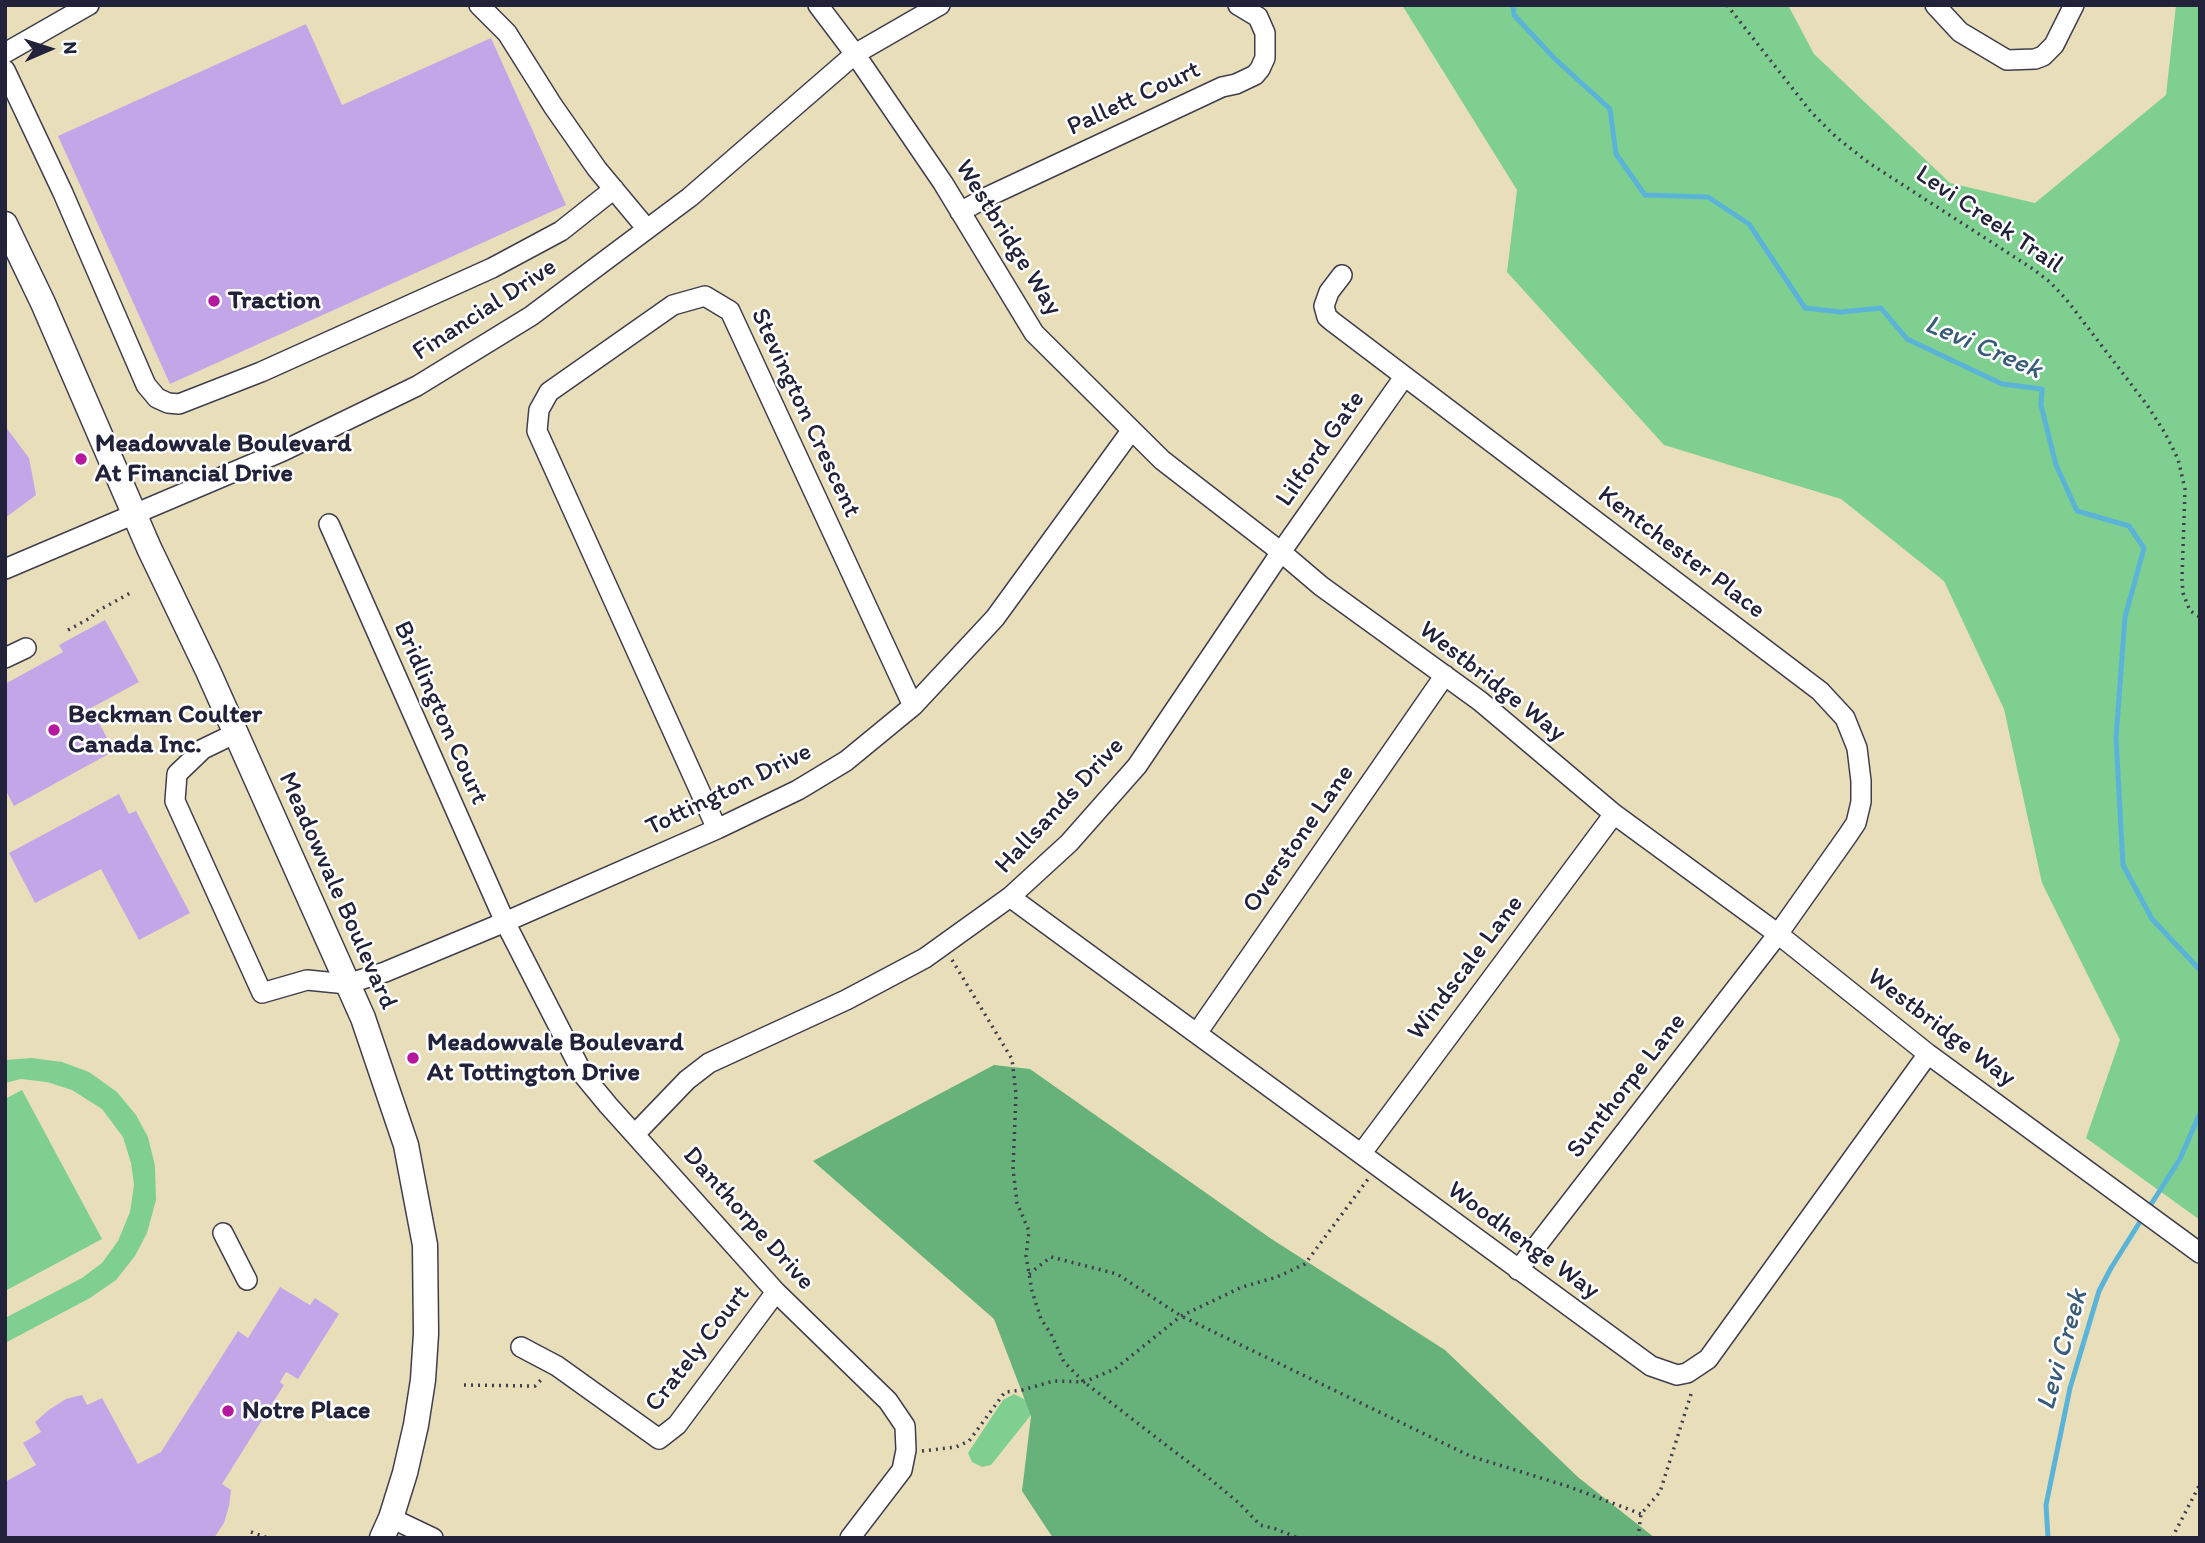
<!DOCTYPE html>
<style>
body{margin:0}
#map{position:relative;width:2205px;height:1543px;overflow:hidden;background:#e8dfba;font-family:Itim,sans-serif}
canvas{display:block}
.frame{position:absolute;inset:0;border:7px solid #22223b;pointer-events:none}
.north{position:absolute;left:14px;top:14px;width:70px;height:70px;-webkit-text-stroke:5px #fff;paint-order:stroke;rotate:87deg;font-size:19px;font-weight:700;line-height:28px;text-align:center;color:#22223b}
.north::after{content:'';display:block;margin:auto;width:24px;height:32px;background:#22223b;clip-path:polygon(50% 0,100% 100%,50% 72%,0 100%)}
</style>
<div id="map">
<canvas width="2205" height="1543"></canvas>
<div class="frame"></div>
<div class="north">N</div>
</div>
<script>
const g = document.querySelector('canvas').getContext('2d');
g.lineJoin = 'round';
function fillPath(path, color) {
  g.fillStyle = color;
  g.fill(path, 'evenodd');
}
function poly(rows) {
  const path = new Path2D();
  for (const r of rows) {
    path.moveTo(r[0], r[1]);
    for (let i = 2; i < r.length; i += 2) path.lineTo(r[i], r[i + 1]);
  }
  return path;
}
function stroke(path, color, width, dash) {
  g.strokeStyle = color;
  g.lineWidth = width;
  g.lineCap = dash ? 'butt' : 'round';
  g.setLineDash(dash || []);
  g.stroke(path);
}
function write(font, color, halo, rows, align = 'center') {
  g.font = font + ' Itim,sans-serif';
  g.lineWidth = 5;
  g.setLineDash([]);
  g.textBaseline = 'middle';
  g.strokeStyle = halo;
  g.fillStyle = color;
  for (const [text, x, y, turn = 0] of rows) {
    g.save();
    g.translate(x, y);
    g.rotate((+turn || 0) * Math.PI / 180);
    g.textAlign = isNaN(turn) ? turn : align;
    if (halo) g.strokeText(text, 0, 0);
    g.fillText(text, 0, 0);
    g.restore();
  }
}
const green = poly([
 [1402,5,1788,5,1814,54,1950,183,2035,203,2166,95,2176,5,2200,5,2200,1220,2086,1138,2120,1040,2042,883,2004,709,1944,581,1841,499,1664,445,1507,272,1517,190],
 [32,1058,62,1062,89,1072,117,1092,136,1115,148,1137,155,1166,156,1200,147,1233,135,1256,116,1280,90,1298,5,1343,5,1318,82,1278,102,1263,118,1241,130,1212,134,1185,131,1163,123,1137,102,1109,72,1090,47,1082,21,1079,5,1083,5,1060],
 [22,1090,102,1239,5,1291,5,1099],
 [1014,1394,1028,1401,1031,1415,991,1465,982,1467,972,1462,968,1453,1003,1400]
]);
const forest = poly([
 [994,1065,1030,1069,1270,1238,1445,1350,1579,1478,1655,1538,1053,1538,1022,1491,1031,1416,994,1319,813,1161]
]);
const stream = poly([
 [1513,5,1514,15,1554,58,1610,109,1616,154,1645,195,1708,197,1749,224,1805,308,1841,312,1881,308,1907,339,2002,384,2042,389,2041,405,2056,465,2077,511,2129,526,2144,548,2125,617,2116,738,2123,865,2152,919,2200,970],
 [2148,1209,2180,1159,2200,1113],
 [2048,1538,2046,1505,2070,1388,2099,1291,2111,1268,2143,1217]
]);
const building = poly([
 [306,24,342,105,491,38,566,205,170,384,58,136],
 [5,426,29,458,36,495,5,518],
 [105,620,139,682,91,708,114,751,14,806,5,789,5,684,63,652,59,645],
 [119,794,129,814,136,811,190,913,139,940,101,869,35,903,9,853],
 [280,1287,310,1305,315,1298,339,1314,298,1379,286,1372,280,1382,284,1385,222,1484,231,1490,229,1506,224,1523,214,1538,5,1538,5,1482,36,1465,23,1443,41,1432,35,1422,50,1409,66,1399,82,1395,87,1405,102,1398,138,1464,161,1452,238,1331,248,1338]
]);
const path = poly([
 [1727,5,1811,112,1836,137,1869,163,2033,269,2051,283,2066,299,2147,405,2165,433,2178,459,2185,489,2182,579,2183,593,2190,611,2200,617],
 [68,630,92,617,94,613,132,592],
 [952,960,1012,1059,1016,1094,1013,1169,1017,1203,1029,1231,1026,1256,1032,1291,1041,1319,1051,1334,1064,1362,1084,1382,1209,1478,1240,1504,1260,1525,1276,1529,1298,1538],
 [1029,1274,1051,1257,1117,1274,1181,1316,1470,1456,1570,1487,1641,1514],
 [464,1385,535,1386,542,1379],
 [922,1451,956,1447,969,1441,1005,1392,1022,1390,1054,1381,1084,1382,1115,1369,1181,1316,1242,1287,1277,1277,1305,1264,1368,1179],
 [251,1532,268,1538],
 [1638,1538,1641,1514,1660,1492,1692,1391],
 [2172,1538,2200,1484]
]);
const minor = poly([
 [479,5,507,33,553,106,597,169,647,229],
 [818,5,855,54,943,183,1034,333,1162,460,1281,552,1321,586,1480,701,1614,814,1778,934,1928,1054,2200,1253],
 [1935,5,1960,32,2007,60,2035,59,2043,56,2054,45,2074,5],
 [5,53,89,5],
 [5,70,63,193,146,385,157,398,168,403,179,404,261,372,492,268,561,231,614,189],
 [960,212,987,197,1222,87,1236,84,1255,75,1260,69,1265,58,1265,33,1258,17,1238,5],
 [1342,275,1329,292,1324,306,1327,317,1333,322,1820,691,1845,718,1857,748,1861,781,1861,802,1856,823,1848,835,1778,934,1518,1270],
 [329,524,505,922,584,1076,608,1105,776,1292,888,1401,905,1426,906,1450,902,1470,850,1538],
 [5,569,283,451,417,386,531,316,690,197,855,54,940,5],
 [5,658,26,648],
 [234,734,203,749,177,774,175,801,262,993,307,980,347,984,385,972,505,922,717,829,798,790,846,761,913,706,995,618,1131,431],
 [717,829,537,431,539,410,549,392,673,305,705,296,730,311,913,706],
 [1010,897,1651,1366,1677,1375,1687,1373,1708,1359,1928,1054],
 [1197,1033,1445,675],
 [635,1134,687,1080,709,1063,846,1000,925,958,1010,897,1069,843,1137,766,1281,552,1404,377],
 [1361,1154,1614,814],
 [223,1233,247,1280],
 [521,1347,557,1366,659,1439,677,1425,776,1292],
 [391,1518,433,1538]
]);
const major = poly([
 [5,224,43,303,149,548,208,671,363,1018,406,1145,425,1245,426,1334,423,1380,416,1425,405,1473,391,1518,382,1538]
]);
const markers = [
 [214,301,7,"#b5179e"],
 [81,459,7,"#b5179e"],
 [54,730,7,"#b5179e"],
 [413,1058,7,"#b5179e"],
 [228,1411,7,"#b5179e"]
];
const streetNames = [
 ["Pallett Court",1134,99,-25],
 ["Levi Creek Trail",1989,220,34],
 ["Westbridge Way",1008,238,58],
 ["Financial Drive",485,310,-33],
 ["Stevington Crescent",805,413,65],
 ["Lilford Gate",1321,449,-55],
 ["Kentchester Place",1681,553,37],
 ["Westbridge Way",1492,682,38],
 ["Bridlington Court",440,713,66],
 ["Tottington Drive",729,790,-26],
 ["Hallsands Drive",1060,806,-47],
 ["Overstone Lane",1299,839,-55],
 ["Meadowvale Boulevard",337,891,66],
 ["Windscale Lane",1466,968,-53],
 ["Westbridge Way",1941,1028,37],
 ["Sunthorpe Lane",1627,1086,-52],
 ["Danthorpe Drive",748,1219,48],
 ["Woodhenge Way",1523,1241,36],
 ["Crately Court",698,1349,-52]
];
const poiNames = [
 ["Traction",228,301],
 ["Meadowvale Boulevard",95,444],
 ["At Financial Drive",95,474],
 ["Beckman Coulter",68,715],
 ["Canada Inc.",68,745],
 ["Meadowvale Boulevard",427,1043],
 ["At Tottington Drive",427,1073],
 ["Notre Place",242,1411]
];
const waterNames = [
 ["Levi Creek",1983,348,23],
 ["Levi Creek",2063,1350,-74]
];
fillPath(green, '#7fcf90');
fillPath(forest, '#67b27a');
stroke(stream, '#5bb4d8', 5);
fillPath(building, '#c3a6e8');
stroke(minor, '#403e4e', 22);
stroke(major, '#403e4e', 27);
stroke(path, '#403e4e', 3.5, [2, 5]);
stroke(minor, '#fff', 19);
stroke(major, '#fff', 24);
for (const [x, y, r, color] of markers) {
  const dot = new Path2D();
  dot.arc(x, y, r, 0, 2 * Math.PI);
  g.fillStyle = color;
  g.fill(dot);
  stroke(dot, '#fff', 2.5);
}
write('26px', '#22223b', '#fff', streetNames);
write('bold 26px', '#22223b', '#fff', poiNames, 'left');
write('italic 28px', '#395c7a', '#fff', waterNames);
</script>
